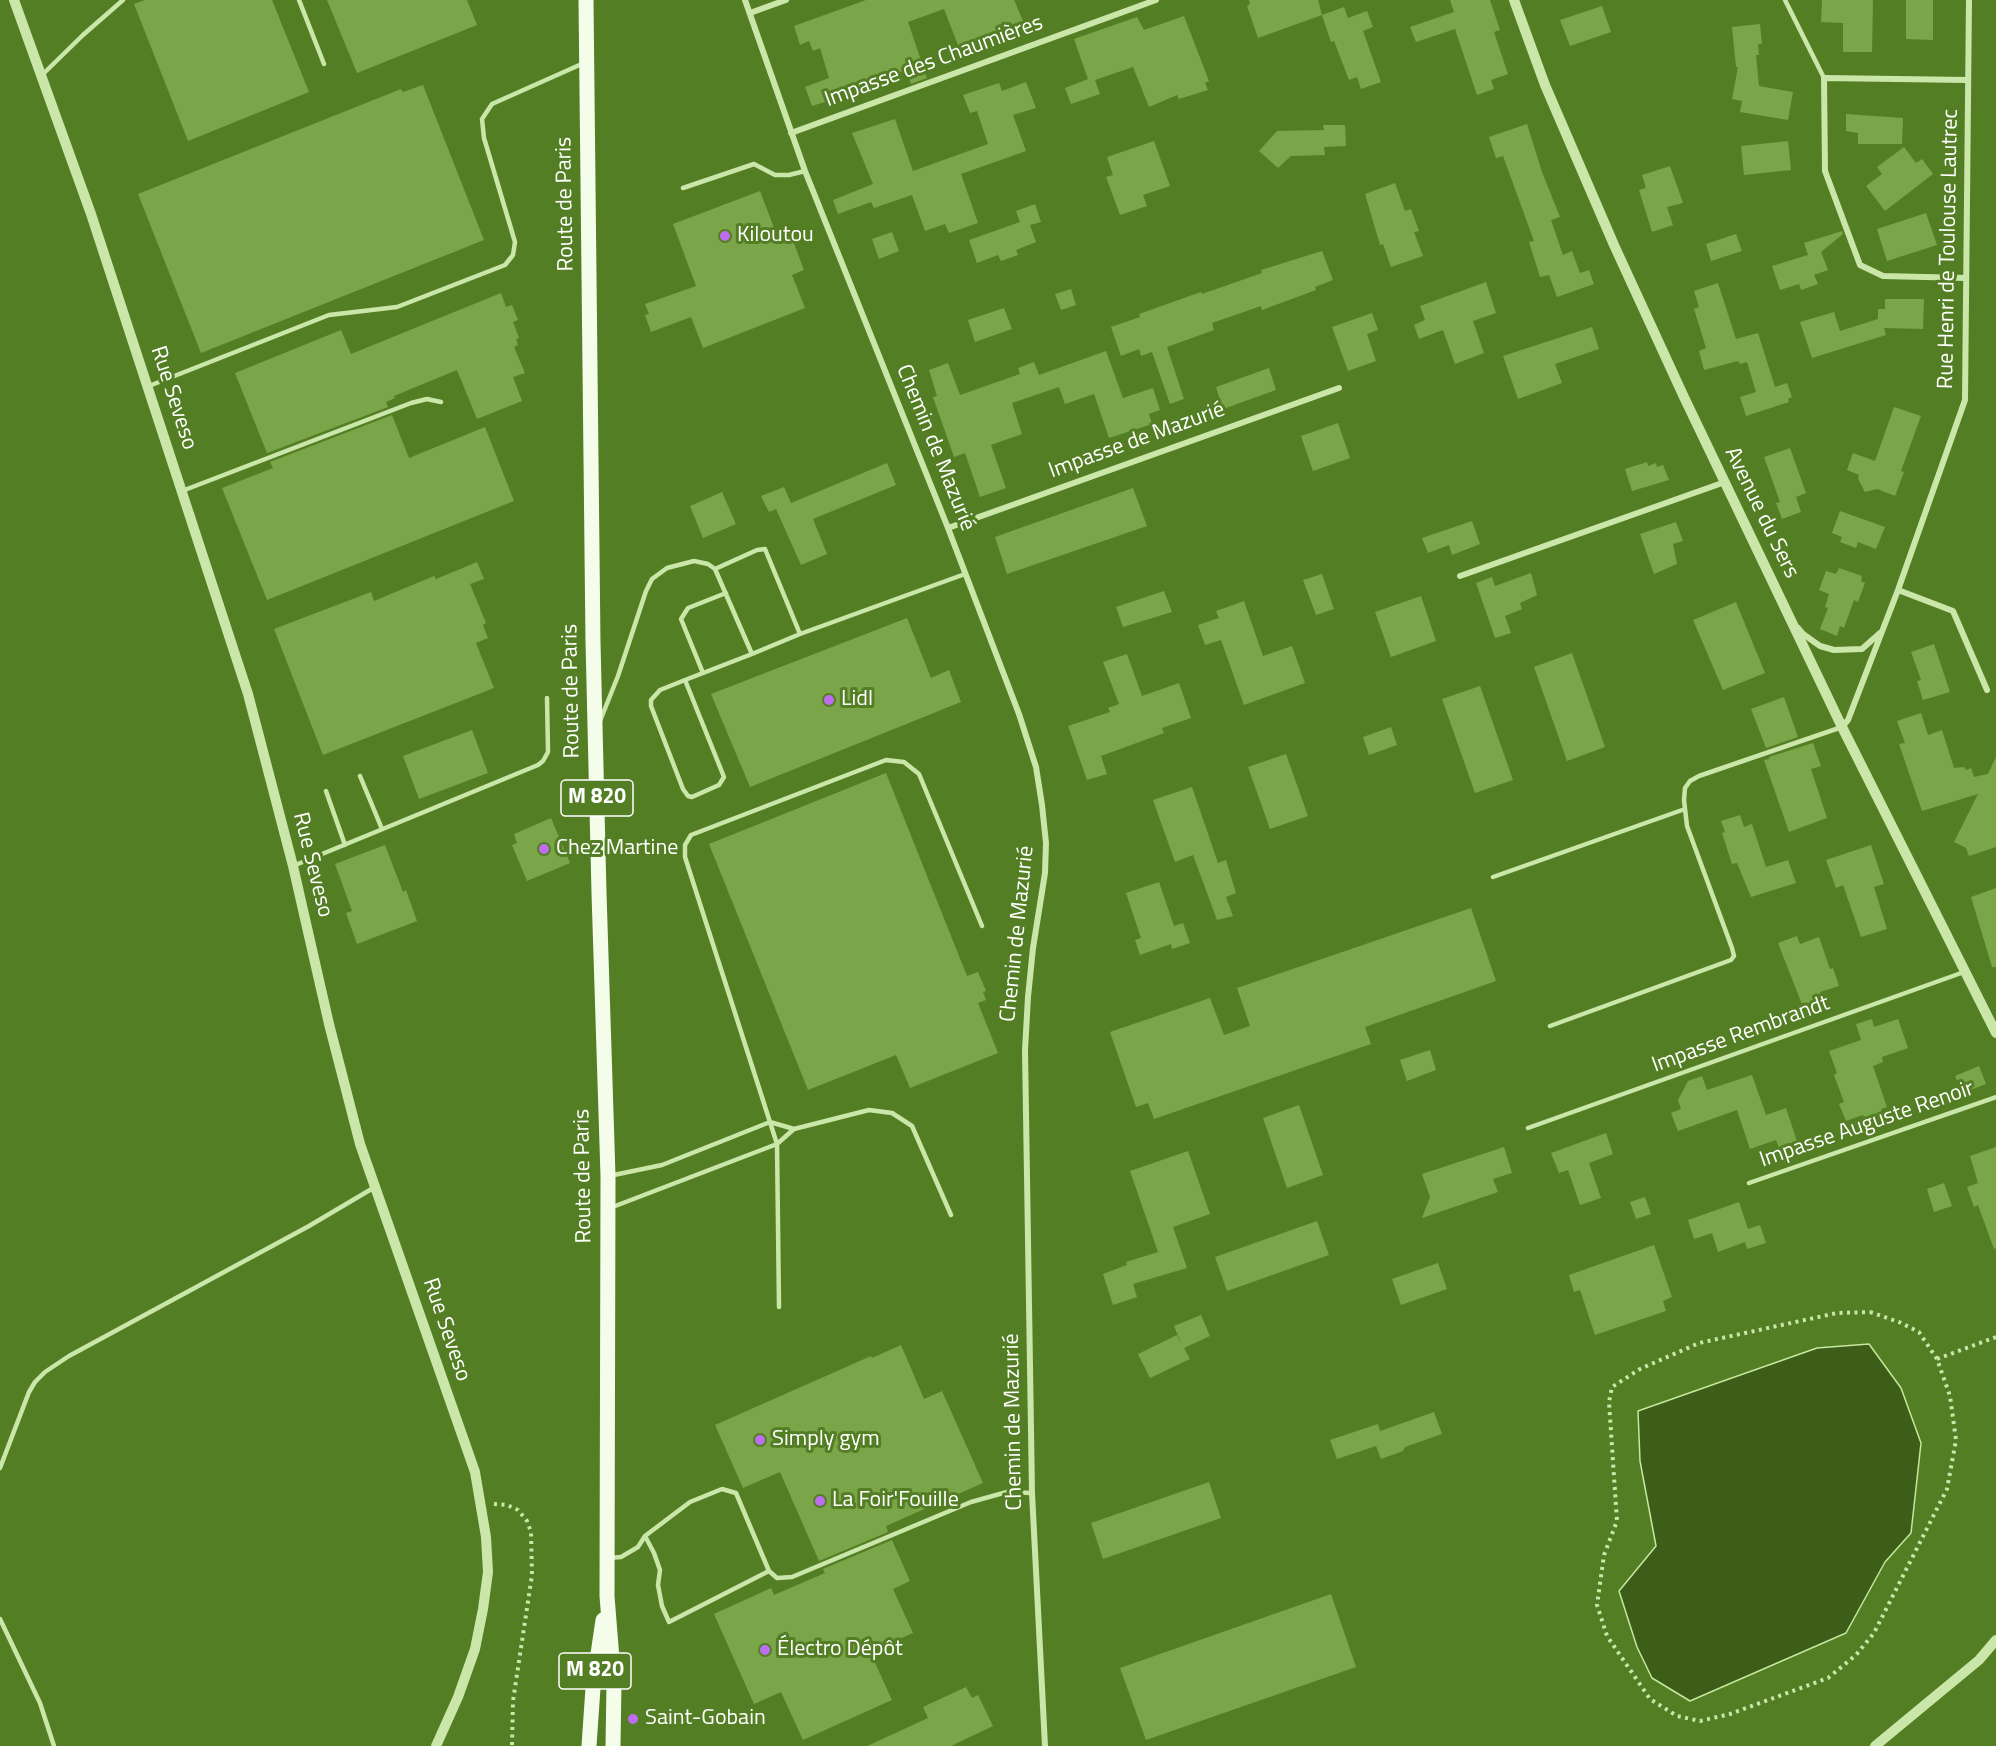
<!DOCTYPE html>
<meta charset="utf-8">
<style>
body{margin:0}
canvas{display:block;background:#537e24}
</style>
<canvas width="1996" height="1746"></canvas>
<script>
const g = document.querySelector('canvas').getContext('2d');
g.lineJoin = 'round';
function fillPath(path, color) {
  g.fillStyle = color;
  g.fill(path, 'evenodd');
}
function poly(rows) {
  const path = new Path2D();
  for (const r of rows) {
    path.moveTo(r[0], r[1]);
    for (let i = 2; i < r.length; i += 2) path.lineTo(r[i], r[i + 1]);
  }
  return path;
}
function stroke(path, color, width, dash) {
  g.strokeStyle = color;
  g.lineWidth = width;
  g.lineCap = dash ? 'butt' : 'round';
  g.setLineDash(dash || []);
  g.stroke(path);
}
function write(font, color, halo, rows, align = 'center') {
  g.font = font + ' "Titillium Web",sans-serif';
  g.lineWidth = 6;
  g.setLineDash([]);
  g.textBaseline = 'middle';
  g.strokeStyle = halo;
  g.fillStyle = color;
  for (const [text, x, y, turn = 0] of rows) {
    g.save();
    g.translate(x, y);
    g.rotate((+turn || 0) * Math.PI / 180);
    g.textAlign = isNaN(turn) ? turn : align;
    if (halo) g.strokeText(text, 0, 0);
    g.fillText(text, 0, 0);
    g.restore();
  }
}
const water = poly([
 [1869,1344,1901,1388,1921,1443,1911,1533,1885,1562,1846,1633,1690,1701,1652,1678,1637,1647,1619,1591,1656,1546,1640,1461,1638,1411,1817,1348,1869,1344]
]);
const building = poly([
 [145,0,272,0,309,92,188,141,134,4],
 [327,0,467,0,477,25,357,73],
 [866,0,1014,0,1024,23,1014,27,1015,32,999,38,1000,40,961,53,944,9,908,22,927,78,911,84,906,70,836,95,837,98,812,106,805,87,829,78,820,48,813,51,809,41,800,45,794,26],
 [1249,0,1318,0,1322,15,1258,38,1247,6,1250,4],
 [1450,0,1490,0,1500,30,1494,32,1508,74,1491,80,1494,89,1477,95,1455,29,1416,42,1410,27,1454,12],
 [1822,0,1873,0,1872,52,1843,52,1843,23,1821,22],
 [1906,0,1933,0,1933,40,1906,39],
 [1602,6,1611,32,1570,46,1560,20],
 [1344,7,1348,18,1367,11,1373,27,1363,31,1381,82,1361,89,1357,77,1349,80,1334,41,1331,42,1322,15],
 [1184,16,1209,81,1205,83,1208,90,1179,99,1177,95,1149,107,1133,67,1095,80,1100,94,1071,104,1065,88,1088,79,1074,39,1137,17,1144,30],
 [1760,24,1762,44,1758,44,1759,55,1756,55,1759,86,1793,92,1788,120,1740,112,1742,101,1732,99,1738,67,1736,67,1732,27],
 [1026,82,1036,108,1013,115,1026,151,961,174,978,223,949,233,945,224,925,231,912,195,874,208,871,202,838,214,833,200,873,184,852,133,895,119,913,171,988,144,977,111,970,113,963,95,999,83,1002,91],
 [423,85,484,240,201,353,138,194,401,89,403,92],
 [1846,114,1903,118,1902,144,1858,144,1858,133,1846,131],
 [1527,124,1542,172,1560,217,1551,220,1563,255,1572,251,1580,273,1589,270,1594,284,1557,297,1549,275,1540,277,1529,242,1534,241,1503,156,1496,158,1489,137],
 [1323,125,1345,125,1346,146,1324,147,1325,155,1291,156,1278,168,1259,151,1277,131,1324,130],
 [1154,141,1170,186,1143,195,1147,206,1120,215,1106,177,1113,175,1107,157],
 [1788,141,1791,170,1744,175,1741,146],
 [1904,147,1916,163,1922,159,1933,174,1885,211,1866,186,1882,174,1877,167],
 [1670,166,1683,203,1667,207,1673,225,1652,232,1639,190,1646,188,1642,175],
 [1395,183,1405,211,1411,209,1419,231,1414,232,1423,256,1391,267,1383,244,1380,245,1365,194],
 [760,191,779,241,792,238,804,270,792,275,805,308,703,348,691,317,651,332,645,315,649,314,645,304,696,286,673,224],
 [1035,204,1041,222,1030,225,1036,242,1016,250,1018,255,1001,261,998,255,977,263,969,240,1020,222,1016,211],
 [1926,213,1937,245,1887,261,1877,229],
 [1842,231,1843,234,1821,252,1828,270,1814,275,1818,284,1801,290,1799,284,1780,290,1772,266,1808,255,1804,243],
 [892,232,899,251,879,259,872,239],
 [1736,234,1742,251,1711,261,1706,244],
 [1322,251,1333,280,1315,287,1316,290,1262,310,1261,306,1212,323,1214,330,1167,347,1184,399,1170,404,1152,352,1141,356,1139,349,1121,356,1111,327,1140,317,1139,314,1181,299,1201,292,1202,294,1262,273,1261,270],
 [1486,282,1496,313,1473,321,1484,353,1455,364,1443,330,1419,339,1414,325,1425,320,1420,306],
 [1718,283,1736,339,1758,333,1775,387,1787,383,1792,397,1788,399,1789,402,1746,416,1740,397,1756,392,1747,362,1740,364,1738,361,1704,370,1699,351,1706,348,1694,309,1699,307,1694,291],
 [1071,289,1076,305,1061,310,1055,294],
 [501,293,506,307,512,305,518,320,513,322,519,338,516,339,518,345,514,347,525,373,513,377,522,401,477,419,457,370,394,396,395,398,386,402,388,407,267,453,235,373,341,330,351,354],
 [1885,299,1924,299,1923,329,1884,328,1886,335,1812,358,1800,322,1834,312,1840,331,1878,319,1878,309,1885,309],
 [1004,308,1012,329,975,342,968,320],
 [1372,313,1378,330,1367,334,1376,361,1348,371,1332,327],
 [1592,327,1599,349,1555,364,1562,383,1518,399,1503,356],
 [1106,351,1123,398,1153,388,1160,410,1149,414,1152,424,1109,438,1094,394,1065,404,1059,387,1012,403,1022,434,991,445,1006,488,980,497,965,453,954,457,933,397,937,396,929,370,948,363,960,395,1020,374,1018,368,1034,362,1039,375],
 [1269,368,1276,390,1223,409,1216,387],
 [1894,407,1921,416,1901,471,1904,472,1895,496,1877,489,1865,492,1858,479,1859,475,1847,470,1853,453,1875,461],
 [392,415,409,458,485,427,514,501,267,600,222,488,273,468,270,462],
 [1338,423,1350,458,1313,471,1301,436],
 [1790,448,1806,493,1796,497,1801,512,1782,519,1776,503,1780,502,1764,457],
 [1647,462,1648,466,1656,463,1657,467,1663,465,1669,480,1632,491,1625,469],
 [887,463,896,485,813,519,827,554,801,565,776,509,769,512,761,496,784,487,791,503],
 [1133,488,1147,526,1007,574,995,537],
 [722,492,736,524,703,538,690,506],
 [1840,511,1885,527,1876,549,1858,542,1856,548,1840,542,1842,537,1832,533],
 [1472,521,1480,544,1452,555,1449,545,1428,553,1422,538],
 [1676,522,1683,541,1673,544,1677,564,1654,574,1640,534],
 [477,562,484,579,470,584,486,623,483,625,488,638,476,643,494,688,323,755,274,629,371,592,374,601,434,576,436,579],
 [1839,568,1862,576,1861,581,1865,583,1858,602,1854,600,1844,628,1840,626,1837,636,1820,629,1828,608,1825,607,1829,594,1819,590,1826,571,1836,574],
 [1531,573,1537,595,1520,603,1522,609,1505,616,1511,633,1495,638,1476,583,1492,577,1495,586],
 [1322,574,1334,609,1316,615,1303,580],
 [1164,591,1172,612,1123,627,1116,607],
 [1421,596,1436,641,1391,657,1375,612],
 [1244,601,1263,656,1292,646,1305,683,1244,705,1221,640,1205,645,1198,625,1219,618,1216,611],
 [1736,602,1765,673,1723,690,1693,620],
 [907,618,931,678,949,670,961,702,750,787,711,694],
 [1934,644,1950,692,1923,700,1917,681,1921,680,1911,652],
 [1572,653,1605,747,1567,761,1534,667],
 [1127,654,1142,696,1179,683,1191,718,1162,728,1164,733,1101,756,1107,774,1087,780,1068,726,1110,712,1108,708,1119,704,1103,662],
 [1480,686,1513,780,1475,793,1442,699],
 [1784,697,1798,737,1766,748,1751,709],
 [1921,713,1928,735,1942,730,1954,768,1964,767,1966,770,1971,768,1974,777,1988,774,1996,757,1996,847,1969,856,1966,848,1954,842,1978,794,1922,811,1899,744,1905,743,1897,721],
 [1391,727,1397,745,1369,755,1363,737],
 [472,730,488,773,419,799,403,756],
 [1813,743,1821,766,1811,769,1827,818,1789,832,1764,760,1769,759,1769,757],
 [1286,754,1308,816,1270,829,1248,767],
 [886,773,967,976,978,972,986,991,983,992,986,1000,978,1003,998,1053,910,1088,896,1055,808,1090,709,844],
 [1192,787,1218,863,1226,860,1236,893,1226,897,1233,916,1217,920,1193,855,1175,862,1153,800],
 [1740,815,1744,827,1752,824,1766,867,1788,860,1796,883,1751,897,1737,863,1732,864,1722,833,1725,832,1721,821],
 [551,818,570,863,527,881,512,845,517,843,514,834],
 [385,845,403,892,406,890,417,921,357,944,346,913,352,911,335,864],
 [1871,845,1884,884,1874,887,1887,929,1861,937,1843,885,1836,888,1826,860],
 [1159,882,1174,926,1183,923,1190,943,1172,949,1171,944,1140,955,1135,940,1141,938,1126,893],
 [1996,888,1996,967,1992,967,1971,897],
 [1471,908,1496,981,1365,1027,1371,1044,1154,1119,1148,1103,1136,1107,1110,1032,1210,998,1224,1035,1250,1026,1237,988],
 [1797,936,1800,944,1819,937,1830,969,1833,968,1839,986,1820,992,1822,1000,1803,1007,1778,943],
 [1872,1019,1874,1027,1898,1019,1908,1048,1882,1057,1883,1062,1873,1066,1887,1107,1881,1109,1884,1120,1866,1126,1863,1115,1846,1121,1839,1104,1844,1102,1834,1075,1837,1073,1829,1051,1861,1040,1856,1024],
 [1430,1050,1436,1070,1407,1081,1400,1060],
 [1979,1066,1986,1084,1962,1093,1955,1076],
 [1752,1075,1766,1115,1786,1108,1798,1144,1780,1150,1776,1140,1750,1149,1737,1110,1678,1131,1671,1113,1681,1109,1678,1100,1688,1081,1702,1076,1707,1090],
 [1299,1105,1323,1175,1287,1188,1263,1118],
 [1606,1133,1613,1154,1589,1163,1601,1198,1580,1205,1568,1170,1559,1173,1551,1153],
 [1504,1147,1512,1173,1493,1179,1498,1192,1422,1218,1430,1197,1422,1174],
 [1996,1147,1996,1248,1994,1249,1978,1205,1974,1207,1967,1187,1978,1183,1970,1156],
 [1188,1151,1210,1214,1173,1227,1187,1268,1133,1284,1137,1297,1113,1305,1103,1274,1127,1265,1126,1262,1158,1252,1130,1171],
 [1944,1183,1952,1206,1934,1212,1927,1189],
 [1645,1197,1651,1214,1636,1219,1630,1202],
 [1739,1202,1748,1229,1760,1225,1766,1243,1747,1249,1745,1242,1718,1252,1712,1233,1694,1239,1688,1220],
 [1317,1221,1329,1255,1227,1291,1215,1257],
 [1654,1245,1672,1297,1663,1301,1666,1311,1595,1335,1580,1290,1574,1292,1569,1275],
 [1438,1263,1447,1289,1401,1305,1392,1279],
 [1201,1315,1210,1336,1184,1348,1190,1359,1150,1378,1138,1354,1177,1335,1182,1345,1174,1326],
 [901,1345,924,1399,942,1391,983,1483,886,1526,888,1532,819,1561,780,1472,743,1488,715,1425,871,1356,872,1358],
 [1434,1412,1442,1434,1405,1447,1403,1451,1381,1459,1376,1446,1337,1459,1330,1440,1378,1424,1380,1431],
 [1209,1482,1221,1518,1103,1559,1091,1523],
 [892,1540,910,1581,893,1589,913,1633,870,1652,892,1700,803,1740,781,1692,754,1704,714,1614,771,1588,774,1595,825,1573,823,1569],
 [1331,1594,1356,1667,1146,1740,1120,1668],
 [966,1687,972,1698,978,1695,993,1726,951,1746,867,1746,928,1718,923,1707]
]);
const path = poly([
 [1870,1312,1899,1322,1919,1332,1937,1359,1950,1396,1956,1440,1947,1489,1874,1633,1856,1655,1828,1678,1730,1714,1700,1721,1677,1716,1650,1699,1607,1636,1597,1605,1604,1555,1617,1521,1609,1402,1612,1387,1640,1369,1699,1343,1837,1313,1870,1312],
 [1937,1359,1996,1337],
 [494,1504,507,1505,518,1510,527,1521,531,1532,532,1575,513,1701,512,1746]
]);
const service = poly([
 [299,0,324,64],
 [1785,0,1824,78],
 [42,75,83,35,123,0],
 [683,188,754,164,775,175,789,175,805,171],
 [149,386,329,315,397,307,505,265,513,255,515,242,484,138,482,119,492,104,584,63],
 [182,491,411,403,427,399,441,402],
 [715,569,757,550,765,549,800,634],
 [703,673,681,619,688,608,726,593],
 [685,680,724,777,719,785,692,797,688,796,683,789,651,706,651,700,660,690,685,680,752,654,800,634,965,574],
 [600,721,618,676,646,591,652,579,667,568,694,561,708,564,715,569,752,654],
 [360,776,382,829],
 [326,791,345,845],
 [293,866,538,765,543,761,548,752,547,698],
 [1493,877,1685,809],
 [1550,1026,1731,960,1734,956,1732,948,1687,826,1684,800,1685,788,1690,781,1699,776,1842,727],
 [1528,1128,1964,972],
 [609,1176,662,1165,770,1122,794,1129],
 [1749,1183,1996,1097],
 [610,1208,777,1144,794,1129,869,1110,892,1113,912,1126,951,1215],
 [779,1307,777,1144,685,857,685,845,691,835,886,760,904,762,919,774,982,926],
 [0,1468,29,1392,35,1382,45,1372,69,1356,309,1226,375,1187],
 [645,1536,654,1553,660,1570,658,1585,662,1606,669,1622,769,1571],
 [609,1558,621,1557,638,1547,645,1536,690,1502,722,1489,736,1493,769,1571,777,1578,792,1577,971,1502,1007,1492,1032,1493],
 [0,1619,40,1703,54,1746]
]);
const minor = poly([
 [745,0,805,171,948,528,1019,714,1036,767,1042,805,1046,843,1045,873,1033,948,1028,997,1025,1050,1032,1493,1045,1746],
 [750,13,786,0],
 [791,133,1156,0],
 [1966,278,1883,276,1860,265,1825,171,1824,78,1968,80],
 [948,528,1339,388],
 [1460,576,1725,482],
 [1898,590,1953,611,1987,690],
 [1798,628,1803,634,1820,646,1834,650,1862,649,1880,633],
 [1842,727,1848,720,1898,590,1965,400,1969,0]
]);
const tertiary = poly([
 [14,0,91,214,248,694,293,866,329,1024,360,1144,475,1472,486,1537,488,1572,483,1609,475,1649,458,1697,436,1746],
 [1514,0,1545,85,1614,245,1683,395,1842,727,1996,1033],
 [1875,1746,1979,1660,1996,1640]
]);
const primary = poly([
 [586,0,593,642,599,893,608,1176,607,1596,614,1684,613,1746],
 [589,1746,593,1688,603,1620]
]);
const markers = [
 [725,236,6,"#bf6df0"],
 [829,700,6,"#bf6df0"],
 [544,849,6,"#bf6df0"],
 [760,1440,6,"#bf6df0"],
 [820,1501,6,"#bf6df0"],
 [765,1650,6,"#bf6df0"],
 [633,1719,6,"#bf6df0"]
];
const shields = [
 [597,798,72],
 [595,1671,72]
];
const shieldNames = [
 ["M 820",597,798],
 ["M 820",595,1671]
];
const streetNames = [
 ["Impasse des Chaumières",934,62,-20],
 ["Route de Paris",566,204,-91],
 ["Rue Henri de Toulouse Lautrec",1949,249,-89],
 ["Rue Seveso",173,398,72],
 ["Impasse de Mazurié",1137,441,-20],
 ["Chemin de Mazurié",935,448,68],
 ["Avenue du Sers",1761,513,64],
 ["Route de Paris",572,691,-91],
 ["Rue Seveso",312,865,76],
 ["Chemin de Mazurié",1018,934,-84],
 ["Impasse Rembrandt",1741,1035,-20],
 ["Impasse Auguste Renoir",1867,1125,-19],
 ["Route de Paris",584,1176,-91],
 ["Rue Seveso",446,1330,71],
 ["Chemin de Mazurié",1014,1422,-91]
];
const poiNames = [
 ["Kiloutou",737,236],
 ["Lidl",841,700],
 ["Chez Martine",556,849],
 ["Simply gym",772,1440],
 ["La Foir'Fouille",832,1501],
 ["Électro Dépôt",777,1650],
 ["Saint-Gobain",645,1719]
];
fillPath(water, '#3d5e19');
stroke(water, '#c6e79d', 1.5);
fillPath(building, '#7aa548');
stroke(path, '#cae6a9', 4, [3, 4.5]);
stroke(service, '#cae6a9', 4.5);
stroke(minor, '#cae6a9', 6);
stroke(tertiary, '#cae6a9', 10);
stroke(primary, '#f3fdea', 15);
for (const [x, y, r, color] of markers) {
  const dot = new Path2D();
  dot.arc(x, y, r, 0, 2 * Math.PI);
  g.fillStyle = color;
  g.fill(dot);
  stroke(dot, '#537e24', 2);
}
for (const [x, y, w] of shields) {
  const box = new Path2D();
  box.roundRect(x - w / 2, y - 18, w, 36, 4.5);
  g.fillStyle = '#537e24';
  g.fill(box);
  stroke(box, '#fff', 1.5);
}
write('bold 21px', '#fff', null, shieldNames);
write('22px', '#fff', '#537e24', streetNames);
write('22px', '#fff', '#537e24', poiNames, 'left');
</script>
